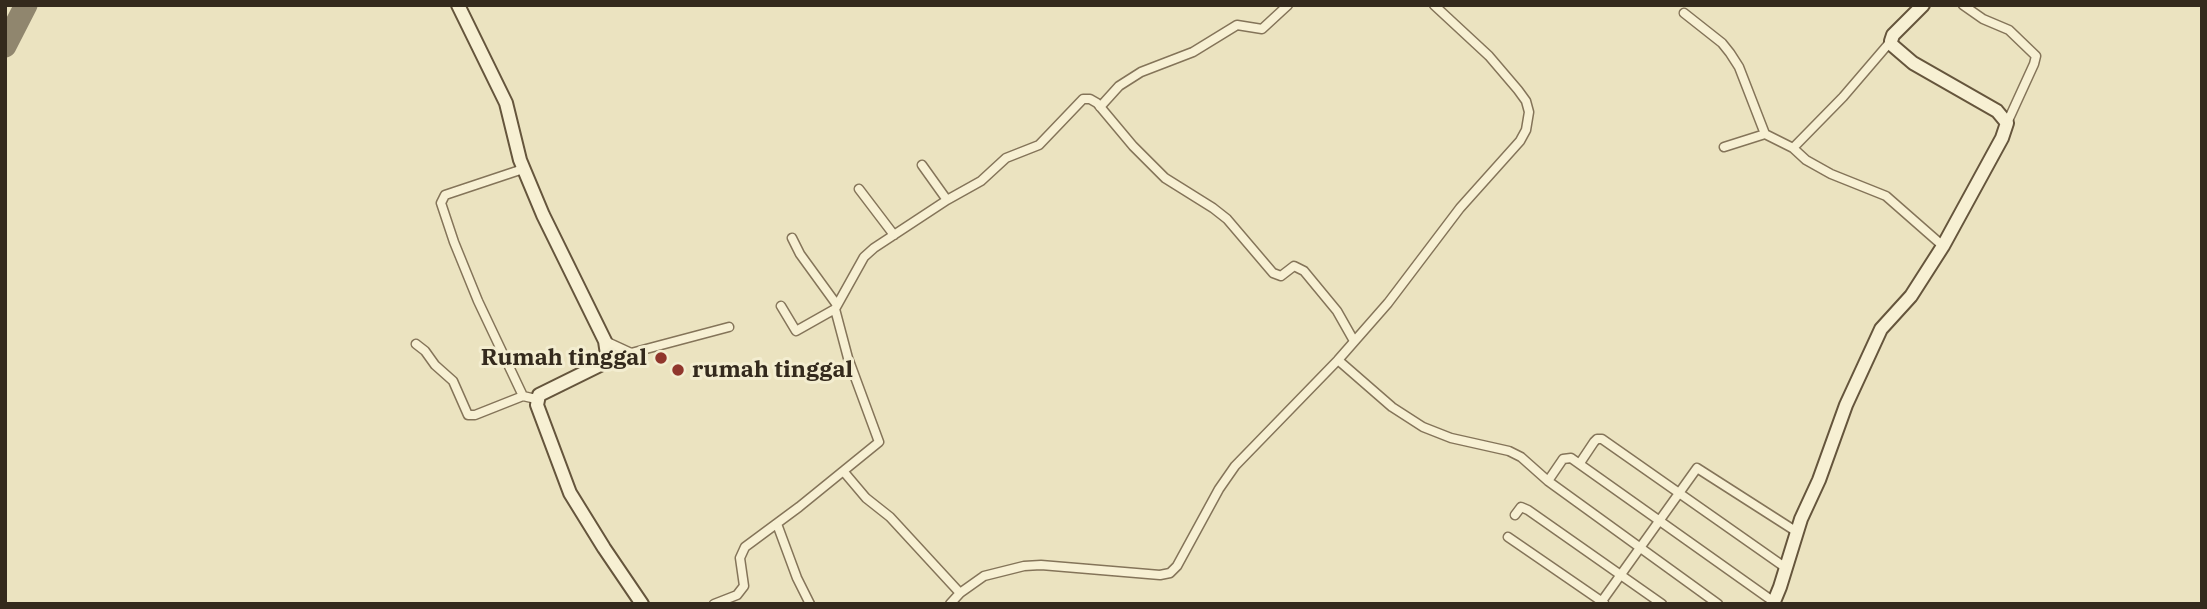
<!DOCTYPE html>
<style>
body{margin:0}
#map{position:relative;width:2207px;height:609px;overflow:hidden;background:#ebe3c0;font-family:"IBM Plex Serif",serif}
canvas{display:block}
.frame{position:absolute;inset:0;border:7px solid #342a1d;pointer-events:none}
</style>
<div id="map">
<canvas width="2207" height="609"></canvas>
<div class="frame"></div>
</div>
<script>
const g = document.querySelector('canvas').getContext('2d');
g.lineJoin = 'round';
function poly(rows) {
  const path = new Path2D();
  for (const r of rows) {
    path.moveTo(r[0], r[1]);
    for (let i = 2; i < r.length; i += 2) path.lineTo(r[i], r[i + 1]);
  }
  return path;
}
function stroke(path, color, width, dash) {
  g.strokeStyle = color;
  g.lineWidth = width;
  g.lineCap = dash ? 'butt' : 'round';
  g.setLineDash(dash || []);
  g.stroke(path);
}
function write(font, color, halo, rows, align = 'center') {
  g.font = font + ' "IBM Plex Serif",serif';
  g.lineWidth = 6;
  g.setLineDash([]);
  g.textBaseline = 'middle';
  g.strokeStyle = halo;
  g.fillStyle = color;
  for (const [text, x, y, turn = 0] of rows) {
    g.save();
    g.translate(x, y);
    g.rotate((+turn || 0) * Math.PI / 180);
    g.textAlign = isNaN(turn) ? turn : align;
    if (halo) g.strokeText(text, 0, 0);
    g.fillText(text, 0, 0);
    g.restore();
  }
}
const taxiway = poly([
 [5,46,26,5]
]);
const street = poly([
 [1963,5,1983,19,2009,30,2036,56,2034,64,2007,123],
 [1684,13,1722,43,1730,53,1739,67,1765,134],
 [1100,107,1119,86,1141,72,1193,52,1237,25,1262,29,1288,5],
 [1724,147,1765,134,1793,148,1843,97,1891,41],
 [1793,148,1806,160,1831,174,1886,196,1943,246],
 [922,165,947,200],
 [859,189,894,235],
 [792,238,800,254,837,305],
 [781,306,796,331,835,309],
 [605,341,631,353,729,327],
 [416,344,425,351,435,365,453,381,468,415,475,415,523,396,536,399],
 [1338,360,1392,407,1423,427,1451,438,1509,451,1521,457,1548,481,1718,604],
 [608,361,631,353],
 [523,396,478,301,454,242,441,203,445,195,523,169],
 [1580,463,1594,442,1597,439,1602,439,1786,568],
 [844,472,866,498,890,517,960,593],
 [1548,481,1563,459,1571,458,1774,602],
 [1515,515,1521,507,1528,510,1662,604],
 [777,524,797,578,810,604],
 [1508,537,1604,603],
 [1602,601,1697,468,1797,532],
 [714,604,737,595,744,586,740,558,745,547,799,507,879,442,848,358,835,309,864,257,874,248,947,200,981,181,1006,158,1039,145,1083,99,1090,99,1097,103,1133,146,1165,178,1213,208,1227,219,1273,273,1281,276,1294,266,1304,271,1337,311,1354,341],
 [950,604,960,593,984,576,1024,566,1041,565,1160,575,1170,573,1177,566,1219,489,1235,466,1338,360,1388,303,1460,208,1520,141,1526,130,1529,112,1526,101,1518,90,1489,56,1434,5]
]);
const secondary = poly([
 [458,5,506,103,520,160,543,215,605,341,608,361,539,395,537,405,570,493,604,548,642,604],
 [1773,604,1780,587,1801,519,1819,480,1846,405,1881,329,1911,296,1943,246,2002,138,2007,123,1997,111,1913,63,1892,45,1891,41,1893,35,1923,5]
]);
const markers = [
 [661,358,7,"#90362c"],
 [678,370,7,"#90362c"]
];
const poiNames = [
 ["Rumah tinggal",647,358],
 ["rumah tinggal",692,370,"left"]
];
stroke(taxiway, '#90866e', 23);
stroke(street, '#847459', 11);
stroke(secondary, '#65553c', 16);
stroke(street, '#f7f0d3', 8);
stroke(secondary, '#f7f0d3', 12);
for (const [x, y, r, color] of markers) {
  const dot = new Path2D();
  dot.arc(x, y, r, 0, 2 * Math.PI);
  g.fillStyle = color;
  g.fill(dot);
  stroke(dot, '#f3edd0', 2.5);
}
write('bold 23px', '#342a1d', '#f3edd0', poiNames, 'right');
</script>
